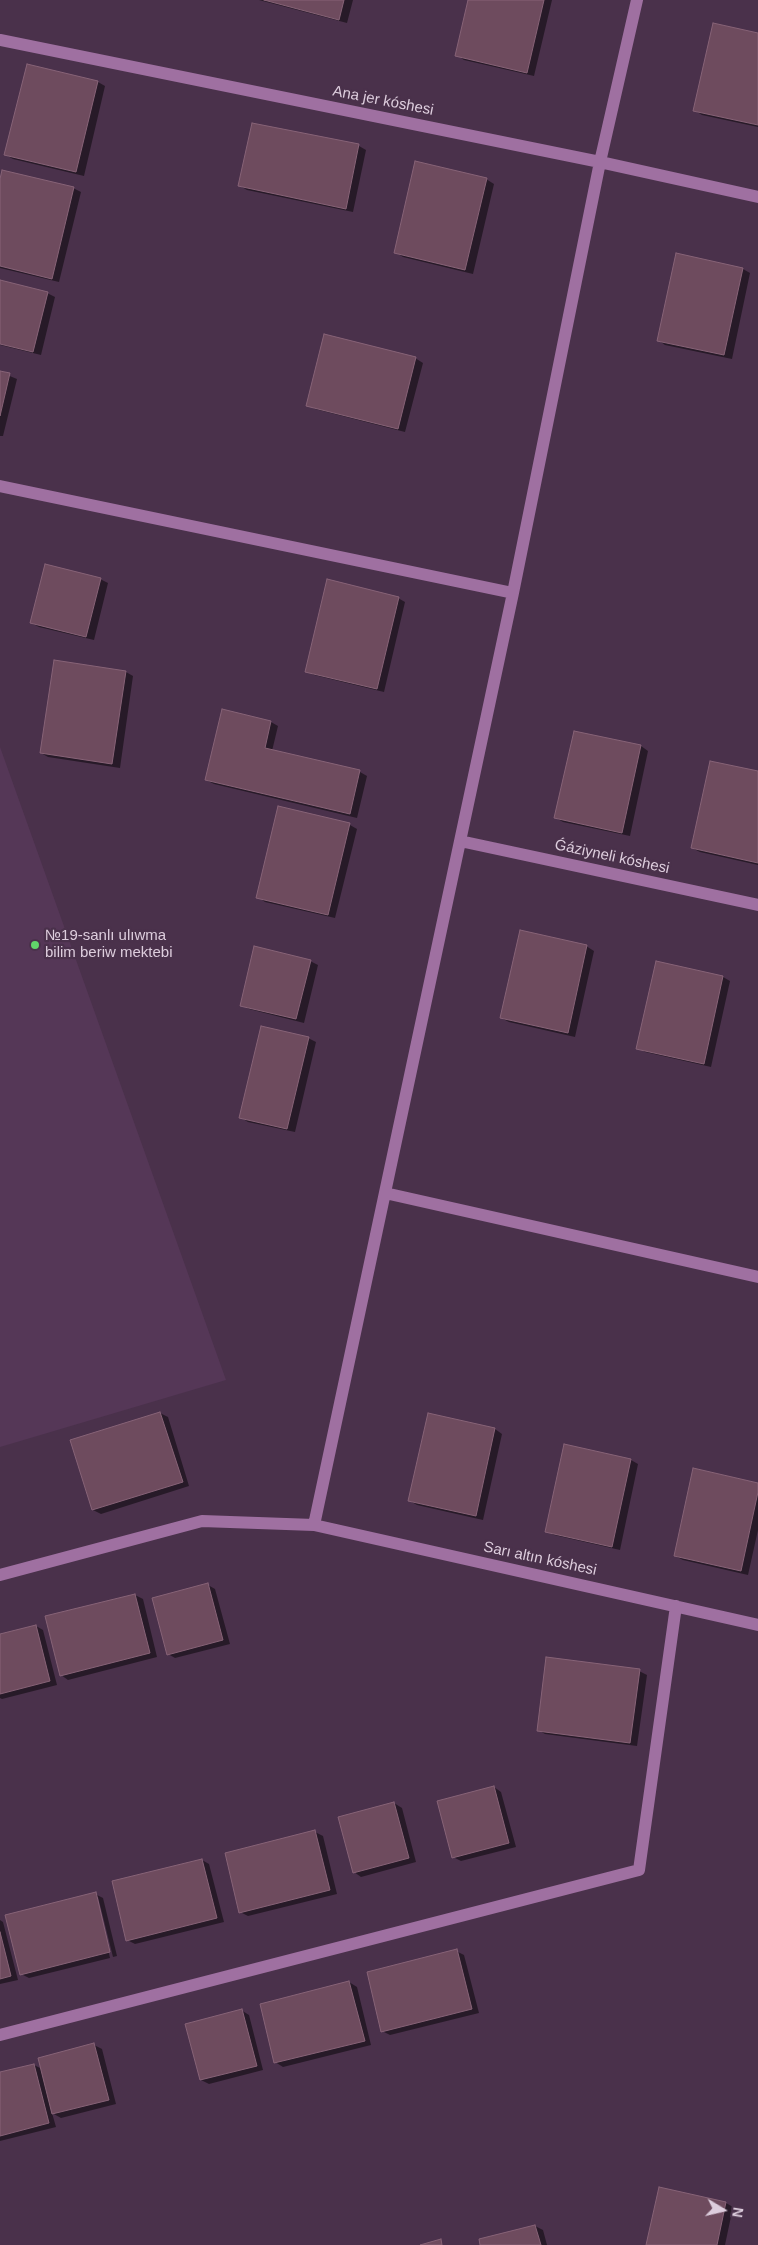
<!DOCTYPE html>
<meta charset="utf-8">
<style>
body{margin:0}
#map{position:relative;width:758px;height:2245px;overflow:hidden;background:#4a314b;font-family:Arial,sans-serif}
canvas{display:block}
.north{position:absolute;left:698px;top:2185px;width:50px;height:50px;-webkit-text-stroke:4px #4a314b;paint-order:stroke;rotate:99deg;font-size:14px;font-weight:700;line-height:20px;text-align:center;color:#ddcddd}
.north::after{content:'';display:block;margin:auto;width:18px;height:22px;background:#ddcddd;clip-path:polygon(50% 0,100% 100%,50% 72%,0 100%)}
</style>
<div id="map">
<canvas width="758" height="2245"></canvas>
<div class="north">N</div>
</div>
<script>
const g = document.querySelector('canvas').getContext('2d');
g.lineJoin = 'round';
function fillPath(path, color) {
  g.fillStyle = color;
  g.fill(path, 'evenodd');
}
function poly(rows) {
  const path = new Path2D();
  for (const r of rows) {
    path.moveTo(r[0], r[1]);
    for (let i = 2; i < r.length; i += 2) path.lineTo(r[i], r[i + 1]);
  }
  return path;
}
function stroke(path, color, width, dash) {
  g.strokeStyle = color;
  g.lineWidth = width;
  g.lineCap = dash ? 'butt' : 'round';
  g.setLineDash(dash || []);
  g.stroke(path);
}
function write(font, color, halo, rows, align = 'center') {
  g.font = font + ' Arial,sans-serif';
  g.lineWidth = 4.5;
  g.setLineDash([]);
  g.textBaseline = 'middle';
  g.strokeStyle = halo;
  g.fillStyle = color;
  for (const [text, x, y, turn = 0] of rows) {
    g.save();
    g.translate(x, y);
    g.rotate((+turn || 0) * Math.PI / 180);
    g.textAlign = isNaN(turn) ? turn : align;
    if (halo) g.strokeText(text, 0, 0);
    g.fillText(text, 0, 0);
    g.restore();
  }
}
const built = poly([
 [0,747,226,1380,0,1447]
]);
const shadow = poly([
 [259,0,353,0,347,23],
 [470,0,552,0,534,76,464,60,457,55],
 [758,34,758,127,702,115,694,110],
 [98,82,105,86,84,176,13,159,6,155],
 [253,124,359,146,366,150,353,212,247,190,240,186],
 [486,179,494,184,473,274,403,257,395,252],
 [0,184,73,188,81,192,59,282,0,268],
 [743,269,750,273,732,359,665,345,658,340],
 [0,281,47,293,55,297,41,355,0,345],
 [415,358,423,363,405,432,315,409,308,405],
 [0,372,17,379,3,436,0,436],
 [100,579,108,583,94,640,39,627,31,623],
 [398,598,405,602,384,692,314,675,307,671],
 [55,661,126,672,133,676,120,768,48,757,41,753],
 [271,722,278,726,272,751,360,772,367,776,357,818,214,784,206,780],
 [641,746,648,751,630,836,563,822,556,818],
 [758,772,758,865,700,852,692,848],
 [350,825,357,829,335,918,265,902,258,897],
 [586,946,594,951,575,1037,509,1022,501,1018],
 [310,961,318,965,304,1023,249,1009,241,1005],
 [723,977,730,981,711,1067,645,1052,638,1048],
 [308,1038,316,1042,295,1132,248,1122,240,1117],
 [160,1413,168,1417,189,1486,101,1514,93,1510,72,1441],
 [495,1429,502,1434,483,1520,417,1505,410,1501],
 [565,1445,631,1460,638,1464,620,1550,554,1535,546,1531],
 [758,1484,758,1530,748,1575,683,1560,675,1556],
 [208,1585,215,1589,230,1644,175,1658,168,1654],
 [135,1595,143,1599,157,1657,68,1680,61,1675],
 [36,1626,43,1630,57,1685,2,1699,0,1698,0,1635],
 [639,1671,647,1675,637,1746,545,1734,538,1730],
 [494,1787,501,1792,516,1847,461,1861,453,1857],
 [394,1803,402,1808,416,1862,361,1877,354,1872],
 [315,1832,323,1836,337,1894,248,1916,240,1912],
 [202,1860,209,1864,224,1922,135,1944,127,1940],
 [95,1894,103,1898,117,1956,113,1957,98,1897,96,1897,110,1958,29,1978,21,1974],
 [0,1920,3,1922,18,1980,0,1984],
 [456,1951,464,1955,479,2013,390,2035,382,2031],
 [349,1982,357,1987,371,2045,283,2067,275,2062],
 [241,2010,249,2015,263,2070,209,2084,201,2080],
 [94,2045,102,2049,116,2104,61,2118,52,2113,56,2127,0,2141,0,2073,34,2065,42,2069],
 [726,2203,733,2207,725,2245,648,2245],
 [535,2226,543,2230,547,2245,482,2245]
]);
const building = poly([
 [264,0,344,0,339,20,264,0],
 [468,0,544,0,527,73,455,56,468,0],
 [713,23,758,33,758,125,693,111,713,23],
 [27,64,98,81,76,172,4,155,27,64],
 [252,123,359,144,346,209,238,186,252,123],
 [415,161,487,178,465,270,394,253,415,161],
 [2,170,74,187,52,279,0,266,0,179,2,170],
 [676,253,743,268,724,355,657,341,676,253],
 [0,280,48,292,33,352,0,344,0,280],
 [324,334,416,357,398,429,306,406,324,334],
 [0,371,10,373,0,416,0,371],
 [45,564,101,578,86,637,30,623,45,564],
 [327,579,399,597,377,689,305,672,327,579],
 [54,660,126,671,112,764,40,753,54,660],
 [222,709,271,721,265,748,360,770,350,814,205,780,222,709],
 [574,731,641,745,622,833,554,818,574,731],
 [710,761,758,771,758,863,691,848,710,761],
 [278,806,350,823,328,915,256,898,278,806],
 [520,930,587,945,568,1033,500,1018,520,930],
 [254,946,311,960,296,1019,240,1006,254,946],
 [656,961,723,976,704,1064,636,1049,656,961],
 [261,1026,309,1037,287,1129,239,1118,261,1026],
 [160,1412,183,1482,92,1510,70,1440,160,1412],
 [428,1413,495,1428,476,1516,408,1501,428,1413],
 [564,1444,631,1459,612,1547,545,1532,564,1444],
 [693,1468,758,1483,758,1492,741,1571,674,1556,693,1468],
 [208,1583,223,1640,167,1655,152,1598,208,1583],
 [135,1594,150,1653,60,1676,45,1616,135,1594],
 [36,1625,50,1681,0,1694,0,1634,36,1625],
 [546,1657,640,1669,630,1743,537,1731,546,1657],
 [494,1786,509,1843,452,1858,437,1801,494,1786],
 [394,1802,409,1858,353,1873,338,1817,394,1802],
 [315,1830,330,1890,239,1913,225,1853,315,1830],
 [202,1859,217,1918,126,1941,112,1881,202,1859],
 [96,1892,110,1952,20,1975,5,1915,96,1892],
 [0,1932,11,1976,0,1979,0,1932],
 [457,1949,472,2009,381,2032,367,1972,457,1949],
 [349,1981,365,2041,274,2063,260,2004,349,1981],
 [242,2009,257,2066,200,2080,185,2024,242,2009],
 [94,2043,109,2100,52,2114,38,2058,94,2043],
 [34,2064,49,2123,0,2136,0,2072,34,2064],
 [659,2187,726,2202,717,2245,646,2245,659,2187],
 [535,2225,541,2245,480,2245,479,2239,535,2225],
 [441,2239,442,2245,420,2245,441,2239]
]);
const minor = poly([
 [0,40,600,162,758,197],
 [0,486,513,593],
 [460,841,758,905],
 [385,1193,758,1277],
 [314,1525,513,593,600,162,637,0],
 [0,1575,202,1521,314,1525,758,1625],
 [0,2035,639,1870,676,1606]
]);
const markers = [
 [35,945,5,"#61d46a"]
];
const streetNames = [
 ["Ana jer kóshesi",383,101,11],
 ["Ǵáziyneli kóshesi",612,857,12],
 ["Sarı altın kóshesi",540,1559,12]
];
const poiNames = [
 ["№19-sanlı ulıwma",45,936],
 ["bilim beriw mektebi",45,953]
];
fillPath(built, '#553757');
fillPath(shadow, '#0007');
fillPath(building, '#6e4b5e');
stroke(building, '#876377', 1);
stroke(minor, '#9f70a1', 12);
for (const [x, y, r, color] of markers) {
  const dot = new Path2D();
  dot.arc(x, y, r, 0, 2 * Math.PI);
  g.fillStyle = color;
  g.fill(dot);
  stroke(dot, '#4a314b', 2);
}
write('15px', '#ddcddd', '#4a314b', streetNames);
write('15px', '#ddcddd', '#4a314b', poiNames, 'left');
</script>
